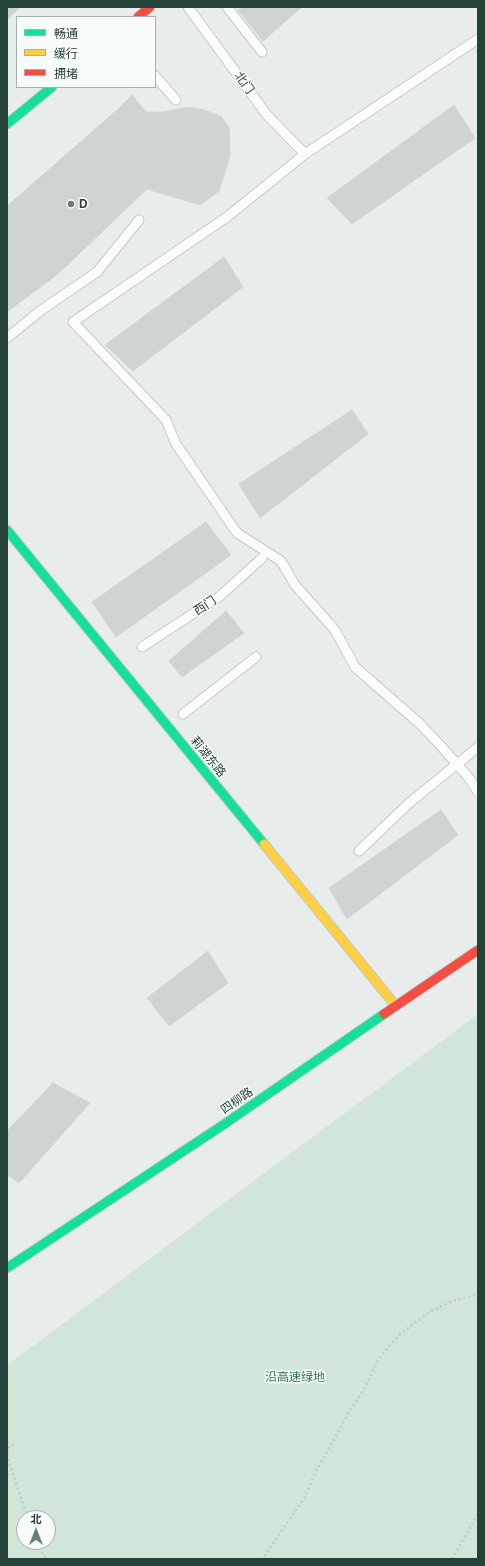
<!DOCTYPE html>
<meta charset="utf-8">
<style>
body{margin:0}
#map{position:relative;width:485px;height:1566px;overflow:hidden;background:#e8edeb;font-family:Inter,"Noto Sans SC",sans-serif}
canvas{display:block}
.frame{position:absolute;inset:0;border:8px solid #24423a;pointer-events:none}
.legend{position:absolute;left:16px;top:16px;width:140px;height:72px;box-sizing:border-box;background:#f7fbf9;border:1px solid #a3b1ad;margin:0;padding:5px 7px;list-style:none;font-size:12px;color:#24423a}
.legend li{display:flex;align-items:center;gap:8px;height:20px}
.legend b{width:20px;border:1px solid #a3b1ad}
.north{position:absolute;left:16px;top:1510px;width:40px;height:40px;box-sizing:border-box;background:#f7fbf9;border:1px solid #a3b1ad;border-radius:50%;rotate:0deg;font-size:11px;font-weight:700;line-height:16px;text-align:center;color:#24423a}
.north::after{content:'';display:block;margin:auto;width:14px;height:18px;background:#697e78;clip-path:polygon(50% 0,100% 100%,50% 72%,0 100%)}
</style>
<div id="map">
<canvas width="485" height="1566"></canvas>
<div class="frame"></div>
<ul class="legend">
<li><b style="height:5px;background:#16e098"></b>畅通</li>
<li><b style="height:5px;background:#ffcf43"></b>缓行</li>
<li><b style="height:5px;background:#f24e42"></b>拥堵</li>
</ul>
<div class="north">北</div>
</div>
<script>
const g = document.querySelector('canvas').getContext('2d');
g.lineJoin = 'round';
function fillPath(path, color) {
  g.fillStyle = color;
  g.fill(path, 'evenodd');
}
function poly(rows) {
  const path = new Path2D();
  for (const r of rows) {
    path.moveTo(r[0], r[1]);
    for (let i = 2; i < r.length; i += 2) path.lineTo(r[i], r[i + 1]);
  }
  return path;
}
function stroke(path, color, width, dash) {
  g.strokeStyle = color;
  g.lineWidth = width;
  g.lineCap = dash ? 'butt' : 'round';
  g.setLineDash(dash || []);
  g.stroke(path);
}
function write(font, color, halo, rows, align = 'center') {
  g.font = font + ' Inter,"Noto Sans SC",sans-serif';
  g.lineWidth = 3;
  g.setLineDash([]);
  g.textBaseline = 'middle';
  g.strokeStyle = halo;
  g.fillStyle = color;
  for (const [text, x, y, turn = 0] of rows) {
    g.save();
    g.translate(x, y);
    g.rotate((+turn || 0) * Math.PI / 180);
    g.textAlign = isNaN(turn) ? turn : align;
    if (halo) g.strokeText(text, 0, 0);
    g.fillText(text, 0, 0);
    g.restore();
  }
}
const green = poly([
 [478,1014,478,1559,7,1559,7,1365],
 [24,1518,48,1518,48,1542,24,1542]
]);
const building = poly([
 [7,7,20,7,7,20,7,7],
 [242,7,302,7,263,41,238,10,242,7],
 [132,95,146,112,164,112,186,107,205,110,222,117,229,128,230,156,219,191,200,205,147,189,58,274,7,312,7,206,117,110,132,95],
 [454,105,475,138,352,224,327,198,454,105],
 [224,257,243,287,133,371,105,345,224,257],
 [352,410,368,434,260,518,239,484,352,410],
 [206,522,231,555,116,637,92,602,206,522],
 [226,611,244,633,182,677,169,661,226,611],
 [441,810,458,835,347,919,329,888,441,810],
 [208,951,228,983,169,1026,147,998,208,951],
 [53,1083,90,1103,19,1183,7,1174,7,1131,53,1083]
]);
const path = poly([
 [7,1442,13,1445,7,1448],
 [7,1449,8,1459,23,1504,29,1518],
 [39,1542,42,1553,47,1559],
 [260,1559,265,1555,305,1497,315,1473,348,1414,366,1386,378,1360,399,1335,431,1311,450,1302,478,1294],
 [452,1559,478,1514]
]);
const lane = poly([
 [188,7,267,115,305,154],
 [227,7,262,52],
 [478,39,305,154,227,217,73,322,166,420,176,444,237,533,281,561,295,585,335,630,355,667,420,724,440,745,469,778,478,792],
 [155,76,176,100],
 [7,338,40,311,97,272,139,220],
 [142,647,220,596,262,558],
 [183,714,256,657],
 [359,851,408,804,478,747]
]);
const fast = poly([
 [7,124,52,87],
 [7,530,264,844],
 [7,1268,226,1123,384,1014]
]);
const slow = poly([
 [264,844,391,1000]
]);
const jam = poly([
 [138,17,150,7],
 [384,1014,478,950]
]);
const markers = [
 [71,204,4,"#697e78"]
];
const streetNames = [
 ["北门",244,83,54],
 ["西门",205,606,-33],
 ["莉湖东路",208,757,51],
 ["四柳路",237,1101,-35]
];
const poiNames = [
 ["D",79,204]
];
const parkNames = [
 ["沿高速绿地",295,1377]
];
fillPath(green, '#d1e6d8');
fillPath(building, '#cfd4d2');
stroke(building, '#d1d6d4', 1);
stroke(lane, '#c5cac8', 11);
stroke(fast, '#c3cbc8', 11);
stroke(slow, '#c3cbc8', 11);
stroke(jam, '#c3cbc8', 11);
stroke(path, '#c3ccca', 2.5, [2, 3]);
stroke(lane, '#fcfcfc', 9);
stroke(fast, '#16e098', 9);
stroke(slow, '#ffcf43', 9);
stroke(jam, '#f24e42', 9);
for (const [x, y, r, color] of markers) {
  const dot = new Path2D();
  dot.arc(x, y, r, 0, 2 * Math.PI);
  g.fillStyle = color;
  g.fill(dot);
  stroke(dot, '#f7fbf9', 1.5);
}
write('12px', '#24423a', '#f7fbf9', streetNames);
write('bold 12px', '#24423a', '#f7fbf9', poiNames, 'left');
write('12px', '#2d7a4b', '#f7fbf9', parkNames);
</script>
